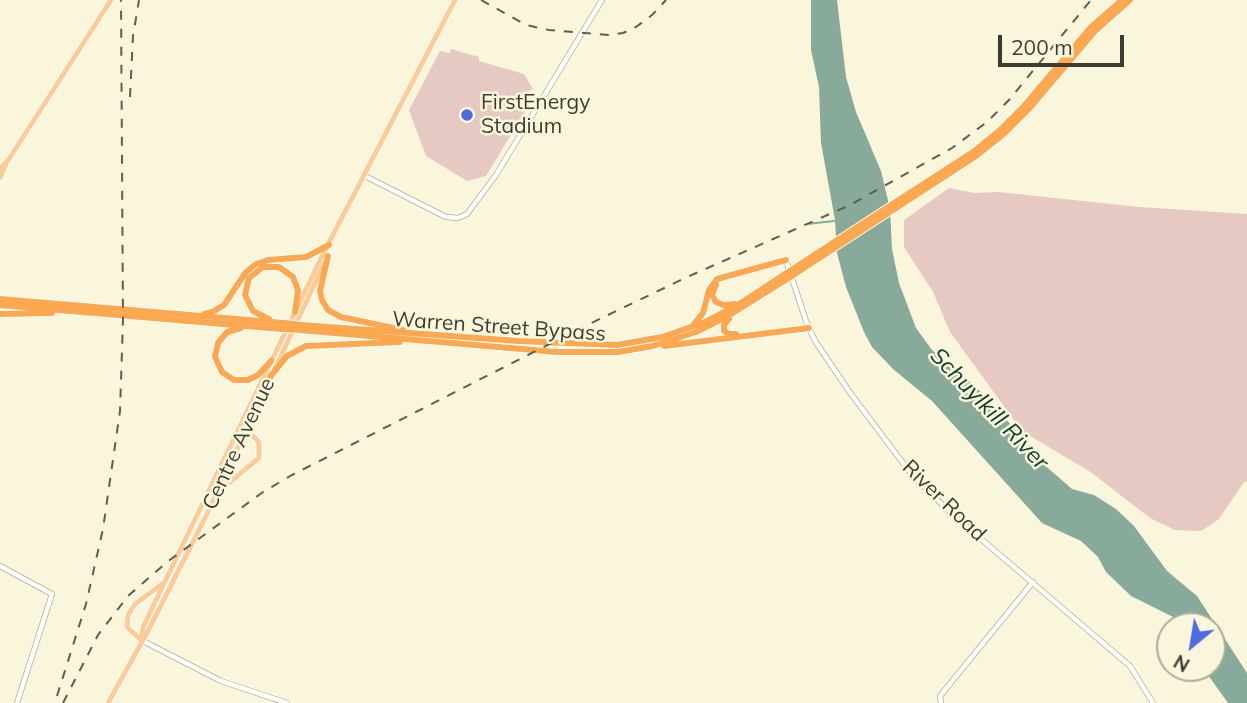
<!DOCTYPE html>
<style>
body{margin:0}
#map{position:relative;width:1247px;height:703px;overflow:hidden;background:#faf6dc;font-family:Mulish,sans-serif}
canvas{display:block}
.north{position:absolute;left:1156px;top:612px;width:70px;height:70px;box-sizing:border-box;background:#faf6dc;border:2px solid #aeac98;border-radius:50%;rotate:210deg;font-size:19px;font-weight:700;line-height:28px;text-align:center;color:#3d3c32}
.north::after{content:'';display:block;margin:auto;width:24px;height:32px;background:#4f6be0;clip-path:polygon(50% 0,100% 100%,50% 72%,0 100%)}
.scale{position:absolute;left:998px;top:35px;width:126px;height:32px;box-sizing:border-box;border:4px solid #3d3c32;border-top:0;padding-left:9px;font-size:21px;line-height:24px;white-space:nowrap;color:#3d3c32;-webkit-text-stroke:5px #faf6dc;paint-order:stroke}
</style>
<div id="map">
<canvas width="1247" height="703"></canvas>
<div class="north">N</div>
<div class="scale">200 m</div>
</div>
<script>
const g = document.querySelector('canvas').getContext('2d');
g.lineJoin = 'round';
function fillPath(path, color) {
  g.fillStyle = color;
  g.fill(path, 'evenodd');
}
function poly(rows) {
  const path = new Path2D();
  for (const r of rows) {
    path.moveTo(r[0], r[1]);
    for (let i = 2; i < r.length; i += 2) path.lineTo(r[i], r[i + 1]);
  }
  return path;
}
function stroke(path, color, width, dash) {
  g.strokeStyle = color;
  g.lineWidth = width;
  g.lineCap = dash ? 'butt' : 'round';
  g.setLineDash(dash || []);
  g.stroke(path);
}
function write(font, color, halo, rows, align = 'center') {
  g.font = font + ' Mulish,sans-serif';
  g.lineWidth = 5;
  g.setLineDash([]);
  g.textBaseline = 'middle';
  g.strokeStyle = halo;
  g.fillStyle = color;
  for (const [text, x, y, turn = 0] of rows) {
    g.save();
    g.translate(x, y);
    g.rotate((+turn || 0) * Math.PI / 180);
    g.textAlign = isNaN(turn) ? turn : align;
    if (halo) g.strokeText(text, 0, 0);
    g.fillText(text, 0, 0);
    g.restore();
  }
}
const green = poly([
 [451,49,479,57,479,61,524,74,533,89,530,90,526,110,486,176,467,181,426,156,409,110,440,51,450,53],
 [949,188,974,193,999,192,1139,207,1247,214,1247,482,1244,482,1219,519,1201,531,1175,530,1150,518,1092,473,1022,431,950,332,933,292,904,247,904,220]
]);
const water = poly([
 [811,0,837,0,846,77,856,112,881,171,890,209,892,249,899,283,916,328,932,350,975,386,1013,427,1041,462,1072,489,1094,495,1116,509,1134,526,1167,571,1197,596,1247,673,1247,703,1228,703,1208,675,1205,668,1212,668,1212,626,1181,626,1173,617,1131,596,1106,572,1098,557,1081,541,1042,523,932,401,893,369,872,347,864,332,846,287,837,253,835,220,821,143,819,87,811,50]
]);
const stream = poly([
 [807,224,834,221]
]);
const minor = poly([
 [365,176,446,217,458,218,467,214,496,175,602,0],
 [786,260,806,321,815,341,851,394,912,475,953,515,1130,666,1153,703],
 [0,566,52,594,17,703],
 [141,640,221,681,287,703],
 [941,703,940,696,1033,582]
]);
const major = poly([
 [0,169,9,159,111,0],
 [0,178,6,164],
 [219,491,259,458,259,442,253,436,243,431],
 [141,640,143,627,323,254,455,0],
 [141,640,127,627,128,615,135,604,162,584],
 [108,703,148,631,205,518,324,264]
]);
const highway = poly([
 [908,194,973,152,1000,130,1024,106,1091,27,1122,0],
 [910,199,976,156,1004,134,1028,110,1095,31,1130,0],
 [328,256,320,291,322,300,328,310,341,317,403,330],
 [716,285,712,295,716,302,724,305,735,304],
 [0,299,284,323],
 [0,305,282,329],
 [0,314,52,313],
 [204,314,214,311,224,305,246,272,256,264,268,260,306,257,329,245],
 [269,319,253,311,245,295,249,278,263,267,279,267,293,277,298,290,295,312],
 [729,319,724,325,724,331,729,334,736,334],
 [694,324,703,313,709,290,717,279,786,260],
 [302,325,518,341,617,345,662,337,705,322,736,306,782,276],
 [241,328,227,332,218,343,215,357,222,372,234,380,248,380,258,375,271,361],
 [299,330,557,352,618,352,653,346,696,332,728,316,784,281],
 [664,346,809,328],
 [270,377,287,356,306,346,400,342]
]);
const rail = poly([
 [481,0,526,25,549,30,610,35,623,33,636,27,652,15,666,0],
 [130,97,133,36,139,0],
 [57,696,86,604,103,529,120,411,123,320,121,0],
 [63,703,98,635,128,596,167,562,263,492,292,475,583,327,685,278,850,205,952,148,987,122,1009,100,1091,0]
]);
const highwayBridge = poly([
 [782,276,908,194],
 [784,281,910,199],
 [284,323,302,325],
 [282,329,299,330]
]);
const markers = [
 [467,115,7,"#4f6be0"]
];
const poiNames = [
 ["FirstEnergy",481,103],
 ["Stadium",481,127]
];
const streetNames = [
 ["Warren Street Bypass",499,327,4],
 ["Centre Avenue",239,444,-65],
 ["River Road",944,501,44]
];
const waterNames = [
 ["Schuylkill River",989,409,46]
];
fillPath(green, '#e7c9c3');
fillPath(water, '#88aa9b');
stroke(stream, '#88aa9b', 2);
stroke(minor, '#b1ad95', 6);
stroke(major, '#fff', 7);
stroke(highway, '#fff', 8);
stroke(minor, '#fff', 4.5);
stroke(major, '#fdcb96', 5);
stroke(highway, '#fba850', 6);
stroke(rail, '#605e51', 2, [9, 9]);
stroke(highwayBridge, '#fff', 8, []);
stroke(highwayBridge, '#fba850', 6);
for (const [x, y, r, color] of markers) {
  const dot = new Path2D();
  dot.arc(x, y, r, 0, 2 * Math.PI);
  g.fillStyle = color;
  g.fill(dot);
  stroke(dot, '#faf6dc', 2.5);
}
write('21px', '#3d3c32', '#faf6dc', poiNames, 'left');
write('21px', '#3d3c32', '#faf6dc', streetNames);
write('italic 23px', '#0f4030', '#faf6dc', waterNames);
</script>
